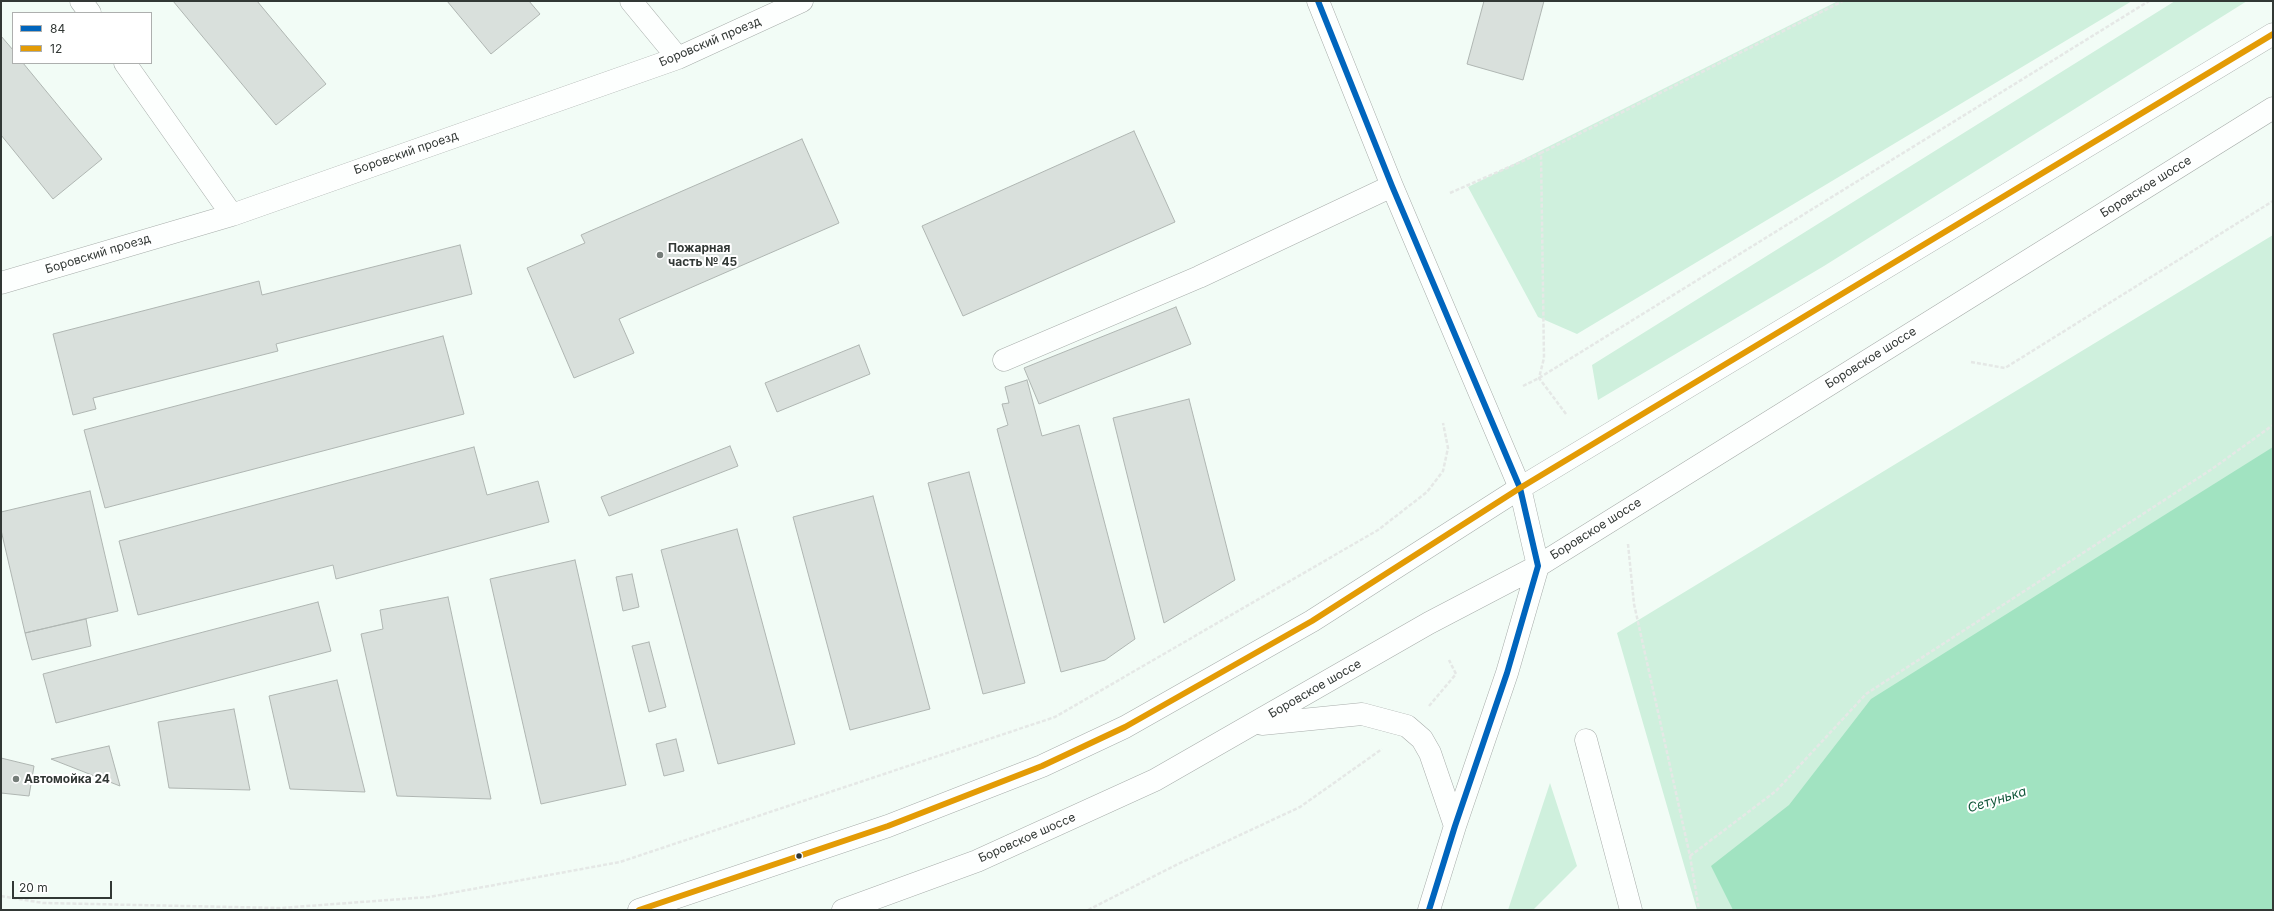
<!DOCTYPE html>
<meta charset="utf-8">
<style>
body{margin:0}
#map{position:relative;width:2274px;height:911px;overflow:hidden;background:#f2fcf6;font-family:Inter,sans-serif}
canvas{display:block}
.frame{position:absolute;inset:0;border:2px solid #323835;pointer-events:none}
.legend{position:absolute;left:12px;top:12px;width:140px;height:52px;box-sizing:border-box;background:#fff;border:1px solid #adafae;margin:0;padding:5px 7px;list-style:none;font-size:12px;color:#323835}
.legend li{display:flex;align-items:center;gap:8px;height:20px}
.legend b{width:20px;border:1px solid #adafae}
.scale{position:absolute;left:12px;top:881px;width:100px;height:18px;box-sizing:border-box;border:2px solid #323835;border-top:0;padding-left:5px;font-size:12px;line-height:14px;white-space:nowrap;color:#323835;-webkit-text-stroke:3px #fff;paint-order:stroke}
</style>
<div id="map">
<canvas width="2274" height="911"></canvas>
<div class="frame"></div>
<ul class="legend">
<li><b style="height:5px;background:#0065bd"></b>84</li>
<li><b style="height:5px;background:#e39b05"></b>12</li>
</ul>
<div class="scale">20 m</div>
</div>
<script>
const g = document.querySelector('canvas').getContext('2d');
g.lineJoin = 'round';
function fillPath(path, color) {
  g.fillStyle = color;
  g.fill(path, 'evenodd');
}
function poly(rows) {
  const path = new Path2D();
  for (const r of rows) {
    path.moveTo(r[0], r[1]);
    for (let i = 2; i < r.length; i += 2) path.lineTo(r[i], r[i + 1]);
  }
  return path;
}
function stroke(path, color, width, dash) {
  g.strokeStyle = color;
  g.lineWidth = width;
  g.lineCap = dash ? 'butt' : 'round';
  g.setLineDash(dash || []);
  g.stroke(path);
}
function write(font, color, halo, rows, align = 'center') {
  g.font = font + ' Inter,sans-serif';
  g.lineWidth = 4;
  g.setLineDash([]);
  g.textBaseline = 'middle';
  g.strokeStyle = halo;
  g.fillStyle = color;
  for (const [text, x, y, turn = 0] of rows) {
    g.save();
    g.translate(x, y);
    g.rotate((+turn || 0) * Math.PI / 180);
    g.textAlign = isNaN(turn) ? turn : align;
    if (halo) g.strokeText(text, 0, 0);
    g.fillText(text, 0, 0);
    g.restore();
  }
}
const green = poly([
 [1838,1,2132,1,1577,334,1538,317,1468,187],
 [2175,1,2247,1,1824,266,1598,400,1592,365],
 [2273,235,2273,910,1697,910,1617,633],
 [1550,783,1577,866,1533,910,1508,910]
]);
const water = poly([
 [2273,447,2273,910,1733,910,1711,866,1789,805,1871,699]
]);
const building = poly([
 [173,1,257,1,326,84,276,125,173,1],
 [447,1,529,1,540,14,491,54,447,1],
 [1484,1,1544,1,1523,80,1467,64,1484,1],
 [1,36,13,50,13,63,23,63,102,159,53,199,1,135,1,36],
 [1134,131,1175,222,963,316,922,226,1134,131],
 [802,139,839,223,619,319,634,353,574,378,527,268,585,243,581,235,802,139],
 [460,245,472,294,276,344,278,351,93,398,96,409,73,415,53,334,259,281,262,295,460,245],
 [1176,307,1191,344,1039,404,1024,368,1176,307],
 [443,336,464,414,105,508,84,430,443,336],
 [859,345,870,374,777,412,765,383,859,345],
 [1027,380,1042,436,1079,425,1135,639,1105,660,1061,672,997,429,1008,425,1002,404,1009,403,1005,387,1027,380],
 [1189,399,1235,580,1164,623,1113,418,1189,399],
 [730,446,738,466,609,516,601,497,730,446],
 [474,447,487,495,538,481,549,522,336,579,333,565,138,615,119,541,474,447],
 [969,472,1025,683,983,694,928,483,969,472],
 [90,491,118,611,25,633,1,530,1,512,90,491],
 [873,496,930,709,850,730,793,517,873,496],
 [737,529,795,744,718,764,661,550,737,529],
 [575,560,626,785,541,804,490,579,575,560],
 [632,574,639,607,623,611,616,577,632,574],
 [448,597,491,799,397,796,361,634,383,629,380,610,448,597],
 [318,602,331,651,56,723,43,674,318,602],
 [86,619,91,646,32,660,25,633,86,619],
 [649,642,666,707,649,712,632,646,649,642],
 [337,680,365,792,290,789,269,696,337,680],
 [234,709,250,790,169,788,158,722,234,709],
 [676,739,684,771,664,776,656,744,676,739],
 [109,746,120,786,51,759,109,746],
 [1,758,34,766,29,796,1,793,1,758]
]);
const path = poly([
 [1450,193,1541,153],
 [1971,362,2005,368,2273,201],
 [1523,386,1539,378,2149,1],
 [1566,414,1539,378,1544,358,1541,153,1843,1],
 [1628,544,1634,604,1690,856,1699,910],
 [1429,706,1456,674,1449,660],
 [1690,856,1776,791,1866,694,2212,469,2273,425],
 [1,896,43,903,281,908,429,897,620,862,1055,717,1378,530,1427,492,1443,471,1448,448,1443,423],
 [1088,910,1176,865,1300,807,1382,749]
]);
const minor = poly([
 [81,1,90,13],
 [631,1,678,58],
 [1318,1,1392,186,1520,488],
 [125,63,232,215],
 [1,283,232,215,678,58,802,1],
 [1004,360,1199,277,1392,186],
 [1586,740,1631,910]
]);
const major = poly([
 [1262,724,1362,714,1407,726,1422,739,1430,753,1455,826],
 [639,910,888,826,1042,766,1125,727,1312,621,1520,488,2273,34],
 [843,910,977,861,1155,780,1429,623,1538,566,2273,108],
 [1429,910,1455,826,1507,673,1538,566,1520,488]
]);
const bus1 = poly([
 [1318,1,1392,186,1520,488,1538,566,1507,673,1455,826,1429,910]
]);
const bus2 = poly([
 [639,910,888,826,1042,766,1125,727,1312,621,1520,488,2273,34]
]);
const markers = [
 [660,255,4,"#757d79"],
 [16,779,4,"#757d79"],
 [799,856,3.5,"#323835"]
];
const streetNames = [
 ["Боровский проезд",710,42,-23],
 ["Боровский проезд",406,153,-19],
 ["Боровское шоссе",2146,187,-32],
 ["Боровский проезд",98,254,-17],
 ["Боровское шоссе",1871,358,-32],
 ["Боровское шоссе",1596,529,-32],
 ["Боровское шоссе",1315,689,-30],
 ["Боровское шоссе",1027,838,-24]
];
const poiNames = [
 ["Пожарная",668,248],
 ["часть № 45",668,262],
 ["Автомойка 24",24,779]
];
const waterNames = [
 ["Сетунька",1997,800,-17]
];
fillPath(green, '#cff0dd');
fillPath(water, '#a1e3c1');
fillPath(building, '#d9e0dc');
stroke(building, '#afb6b2', 1);
stroke(minor, '#a7adaa', 23);
stroke(major, '#a7adaa', 23);
stroke(path, '#e5e8e6', 2.5, [4, 2]);
stroke(minor, '#fdfffe', 22);
stroke(major, '#fdfffe', 22);
stroke(bus1, '#0065bd', 6);
stroke(bus2, '#e39b05', 6);
for (const [x, y, r, color] of markers) {
  const dot = new Path2D();
  dot.arc(x, y, r, 0, 2 * Math.PI);
  g.fillStyle = color;
  g.fill(dot);
  stroke(dot, '#fff', 1.5);
}
write('12px', '#323835', '#fff', streetNames);
write('bold 12px', '#323835', '#fff', poiNames, 'left');
write('italic 13px', '#11573a', '#fff', waterNames);
</script>
